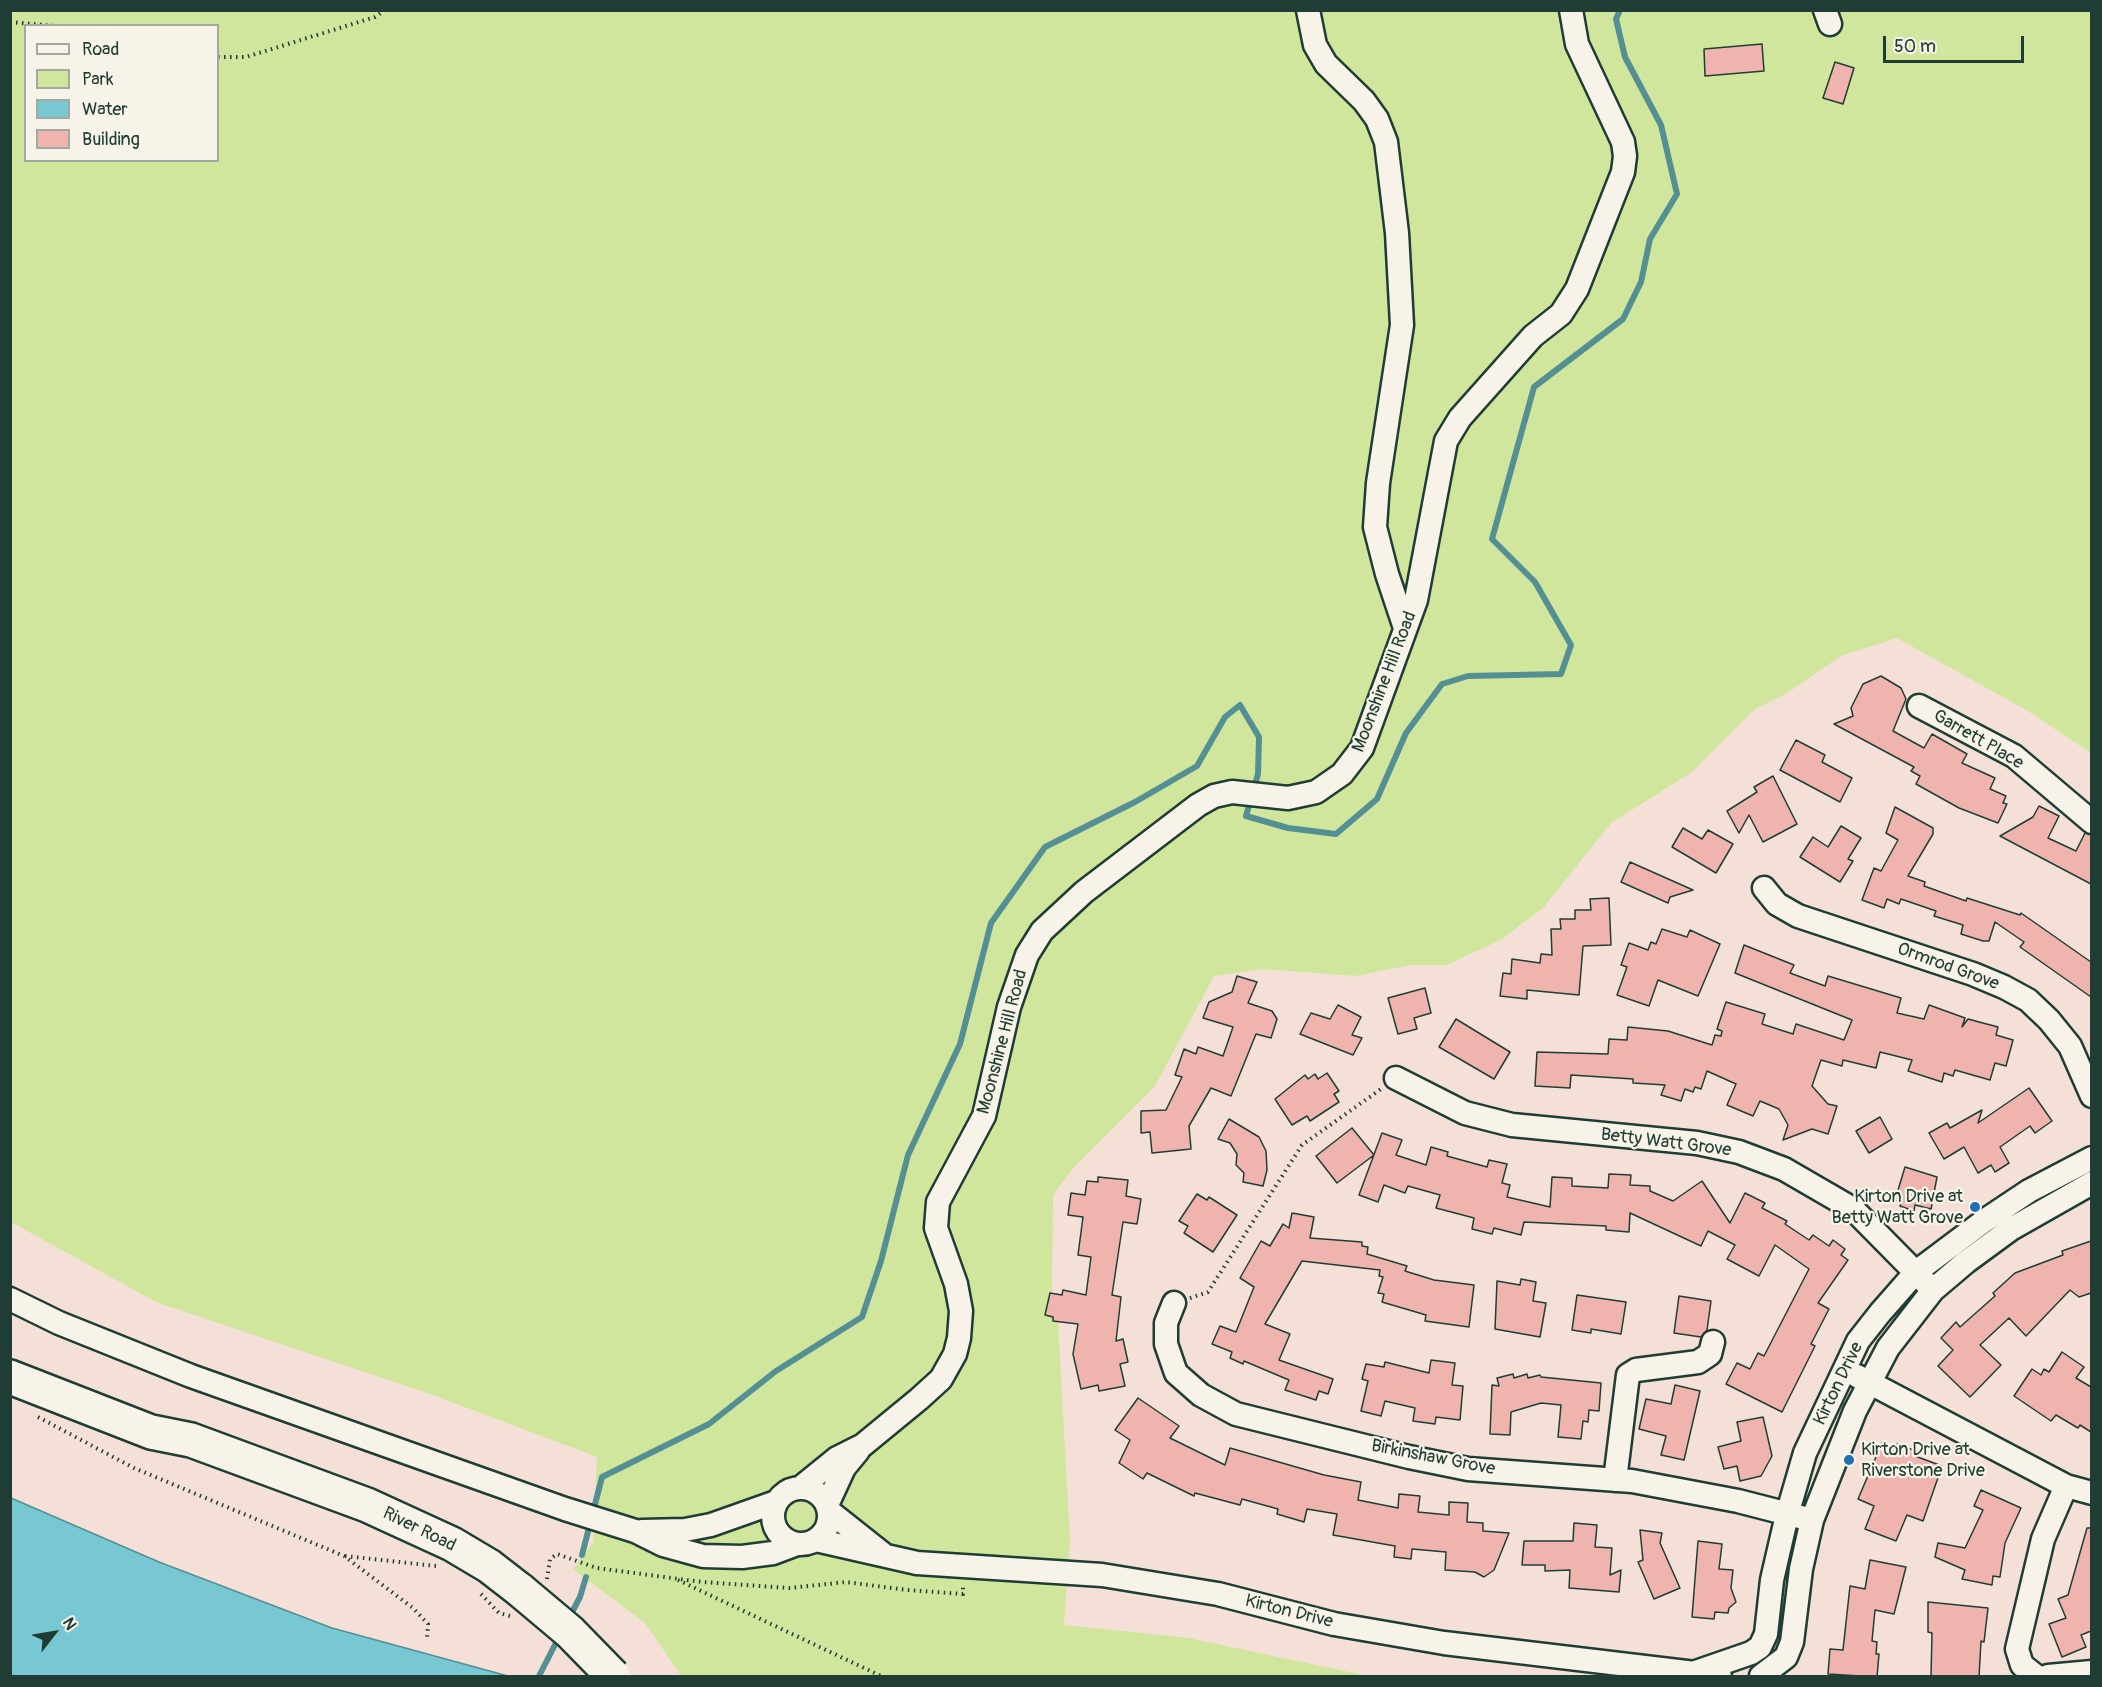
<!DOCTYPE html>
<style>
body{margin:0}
#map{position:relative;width:2102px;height:1687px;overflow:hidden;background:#f5e0d7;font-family:Pangolin,sans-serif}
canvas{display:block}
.frame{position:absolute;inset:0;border:12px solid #1f3d34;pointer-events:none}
.legend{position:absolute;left:24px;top:24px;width:195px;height:138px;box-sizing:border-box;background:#f7f3e8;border:2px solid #a1aaa0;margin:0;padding:8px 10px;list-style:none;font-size:18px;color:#1f3d34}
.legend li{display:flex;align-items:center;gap:12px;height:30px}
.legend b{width:30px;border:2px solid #a1aaa0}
.north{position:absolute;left:24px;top:1603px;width:60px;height:60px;-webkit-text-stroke:4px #f7f3e8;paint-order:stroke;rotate:59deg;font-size:16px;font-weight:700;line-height:24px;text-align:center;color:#1f3d34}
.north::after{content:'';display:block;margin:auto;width:21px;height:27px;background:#1f3d34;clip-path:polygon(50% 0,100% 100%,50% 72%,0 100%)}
.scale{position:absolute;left:1883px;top:36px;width:141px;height:27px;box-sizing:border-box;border:3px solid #1f3d34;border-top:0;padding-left:8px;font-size:18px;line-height:21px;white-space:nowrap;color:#1f3d34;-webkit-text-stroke:4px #f7f3e8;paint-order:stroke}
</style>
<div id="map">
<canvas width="2102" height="1687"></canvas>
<div class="frame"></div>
<ul class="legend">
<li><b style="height:8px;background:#f7f3e8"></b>Road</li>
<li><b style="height:16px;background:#cfe69c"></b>Park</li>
<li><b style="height:16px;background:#78c8d3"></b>Water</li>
<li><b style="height:16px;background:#f0b4af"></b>Building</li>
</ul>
<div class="north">N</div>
<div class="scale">50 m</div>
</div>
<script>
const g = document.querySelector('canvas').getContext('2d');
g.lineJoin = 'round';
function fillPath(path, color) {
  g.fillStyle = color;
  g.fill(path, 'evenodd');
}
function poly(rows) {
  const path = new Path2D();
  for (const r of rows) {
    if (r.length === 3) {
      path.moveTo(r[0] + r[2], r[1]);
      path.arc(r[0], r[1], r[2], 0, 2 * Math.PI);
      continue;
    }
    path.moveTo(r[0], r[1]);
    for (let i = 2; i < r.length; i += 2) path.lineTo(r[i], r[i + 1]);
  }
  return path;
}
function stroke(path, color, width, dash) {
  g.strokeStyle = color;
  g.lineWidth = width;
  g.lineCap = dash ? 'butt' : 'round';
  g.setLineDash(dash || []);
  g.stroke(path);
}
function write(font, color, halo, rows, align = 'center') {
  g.font = font + ' Pangolin,sans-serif';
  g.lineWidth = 4.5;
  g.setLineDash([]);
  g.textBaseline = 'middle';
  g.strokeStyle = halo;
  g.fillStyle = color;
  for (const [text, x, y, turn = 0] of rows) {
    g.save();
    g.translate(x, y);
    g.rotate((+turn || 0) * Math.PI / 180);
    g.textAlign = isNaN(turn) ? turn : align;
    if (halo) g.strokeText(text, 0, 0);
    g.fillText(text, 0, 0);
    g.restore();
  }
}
const green = poly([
 [11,11,2091,11,2091,753,2028,711,1897,638,1841,656,1787,693,1755,709,1692,772,1611,823,1543,908,1502,939,1447,965,1410,965,1355,976,1262,969,1214,976,1155,1086,1073,1168,1053,1195,1052,1290,1058,1323,1070,1540,1064,1625,1189,1638,1368,1676,681,1676,646,1624,573,1569,593,1543,597,1457,433,1395,156,1302,11,1222],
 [26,26,218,26,218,160,26,160]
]);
const water = poly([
 [11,1498,159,1562,332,1628,508,1676,11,1676,11,1498]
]);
const stream = poly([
 [582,1555,602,1477,709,1424,776,1371,862,1317,881,1261,908,1155,960,1044,991,923,1045,847,1135,802,1197,766,1225,717,1240,705,1259,737,1258,774,1246,816,1288,828,1336,834,1377,799,1406,733,1442,684,1468,676,1561,674,1571,645,1535,582,1492,539,1534,387,1623,319,1641,282,1650,239,1677,194,1661,125,1625,57,1616,19,1620,10],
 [569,1618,580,1597,586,1577],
 [539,1676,560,1635]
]);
const building = poly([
 [1762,44,1764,71,1705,76,1704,49,1762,44],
 [1835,62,1854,68,1843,104,1823,98,1835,62],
 [1881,676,1901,688,1906,699,1893,731,1924,748,1932,734,1967,754,1962,763,1995,778,1990,789,2006,796,2003,803,2007,804,1998,823,1959,808,1916,784,1920,776,1911,771,1914,767,1834,724,1853,716,1851,708,1863,684,1881,676],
 [1796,740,1825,755,1822,762,1852,778,1840,802,1780,770,1796,740],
 [1773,776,1797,824,1763,842,1749,815,1739,833,1727,811,1757,792,1754,787,1773,776],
 [2039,806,2059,816,2048,838,2076,851,2085,833,2091,835,2091,884,2000,836,2033,817,2039,806],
 [1895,807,1933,828,1933,834,1908,876,1925,882,1924,886,1966,901,1967,898,2020,915,2021,913,2091,962,2091,997,2020,947,2024,942,1995,922,1989,941,1983,941,1961,934,1963,925,1934,916,1936,911,1901,899,1899,904,1887,899,1884,908,1862,900,1874,868,1881,871,1898,840,1886,833,1895,807],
 [1841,826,1861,838,1848,859,1853,861,1840,882,1800,857,1813,837,1828,847,1841,826],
 [1683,828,1702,839,1708,830,1733,844,1716,873,1672,847,1683,828],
 [1630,862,1693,890,1670,897,1668,903,1621,882,1630,862],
 [1609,898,1611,945,1583,946,1579,995,1527,990,1527,999,1500,996,1503,973,1511,974,1512,959,1540,963,1541,954,1552,955,1551,929,1561,929,1560,919,1575,919,1575,910,1591,910,1590,899,1609,898],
 [1662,929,1687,937,1690,930,1720,944,1698,996,1658,980,1649,1006,1617,995,1627,967,1621,965,1629,943,1648,950,1651,942,1656,944,1662,929],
 [1744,945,1794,965,1790,973,1825,986,1828,976,1901,998,1897,1013,1924,1019,1929,1005,1965,1018,1962,1027,1968,1019,1998,1027,1996,1035,2013,1040,2006,1066,1995,1063,1990,1080,1955,1070,1953,1076,1944,1073,1942,1082,1908,1071,1912,1060,1880,1052,1876,1068,1843,1060,1842,1066,1821,1060,1812,1086,1828,1104,1837,1106,1828,1134,1812,1129,1783,1140,1788,1125,1779,1109,1760,1101,1753,1116,1727,1105,1736,1084,1707,1071,1701,1089,1695,1087,1693,1092,1685,1089,1681,1101,1661,1095,1665,1085,1633,1083,1633,1079,1571,1075,1570,1088,1535,1086,1537,1052,1608,1054,1609,1039,1627,1040,1628,1027,1668,1031,1712,1045,1715,1035,1721,1036,1722,1031,1717,1029,1726,1002,1765,1014,1762,1024,1793,1034,1796,1024,1844,1040,1852,1020,1735,973,1744,945],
 [1237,976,1257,982,1248,1003,1272,1011,1277,1019,1271,1038,1256,1034,1231,1096,1211,1088,1189,1126,1191,1149,1152,1153,1150,1132,1141,1133,1141,1111,1166,1110,1182,1077,1175,1075,1184,1049,1196,1054,1198,1047,1223,1056,1233,1027,1203,1018,1209,1002,1232,992,1237,976],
 [1425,988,1431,1013,1414,1018,1417,1029,1398,1034,1388,998,1425,988],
 [1338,1005,1361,1017,1352,1035,1362,1038,1353,1055,1300,1034,1311,1013,1330,1019,1338,1005],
 [1456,1019,1510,1052,1494,1079,1439,1047,1456,1019],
 [1327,1073,1339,1091,1334,1094,1339,1102,1310,1121,1307,1116,1292,1125,1275,1099,1305,1075,1308,1079,1315,1074,1318,1079,1327,1073],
 [2029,1088,2052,1121,2035,1133,2030,1126,2000,1147,2009,1163,1995,1172,1991,1165,1978,1173,1964,1147,1944,1159,1929,1133,1947,1123,1950,1128,1982,1110,1978,1123,2029,1088],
 [1880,1117,1892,1139,1869,1153,1856,1131,1880,1117],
 [1229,1119,1259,1137,1266,1151,1267,1170,1263,1186,1243,1182,1244,1173,1236,1165,1237,1154,1230,1143,1218,1139,1229,1119],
 [1352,1128,1374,1155,1337,1183,1316,1156,1352,1128],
 [1382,1133,1402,1140,1396,1155,1426,1165,1431,1147,1448,1152,1447,1156,1487,1167,1489,1160,1507,1164,1502,1183,1510,1185,1507,1197,1550,1207,1552,1177,1572,1178,1572,1186,1608,1188,1609,1174,1631,1175,1630,1185,1650,1186,1650,1191,1673,1201,1702,1181,1730,1223,1745,1193,1765,1203,1762,1208,1787,1221,1785,1224,1809,1240,1813,1235,1829,1246,1833,1240,1845,1249,1841,1255,1848,1260,1818,1303,1829,1309,1811,1344,1815,1346,1782,1412,1726,1384,1737,1363,1750,1369,1758,1353,1764,1356,1809,1269,1775,1245,1759,1276,1727,1259,1735,1245,1708,1231,1701,1246,1630,1213,1629,1232,1606,1230,1606,1226,1524,1222,1521,1235,1494,1228,1492,1234,1472,1229,1474,1218,1436,1208,1440,1195,1408,1186,1405,1193,1384,1185,1378,1202,1359,1195,1382,1133],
 [1905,1167,1937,1177,1931,1209,1915,1205,1914,1211,1900,1206,1901,1202,1895,1200,1905,1167],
 [1098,1177,1128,1180,1126,1196,1141,1199,1137,1224,1123,1222,1112,1295,1121,1297,1116,1341,1123,1339,1128,1362,1120,1364,1125,1386,1099,1391,1098,1385,1081,1389,1073,1354,1078,1324,1053,1321,1053,1317,1045,1315,1050,1293,1062,1295,1063,1290,1086,1295,1091,1257,1078,1255,1083,1217,1068,1215,1071,1193,1085,1195,1087,1181,1098,1182,1098,1177],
 [1197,1194,1207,1200,1209,1197,1237,1215,1213,1252,1184,1233,1188,1226,1179,1221,1197,1194],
 [1292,1213,1314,1217,1310,1238,1362,1242,1362,1246,1368,1247,1367,1254,1407,1266,1405,1271,1434,1280,1474,1285,1469,1327,1425,1321,1426,1315,1382,1302,1384,1294,1378,1293,1383,1277,1379,1276,1380,1270,1302,1261,1265,1324,1290,1334,1279,1360,1333,1379,1328,1394,1319,1391,1316,1400,1285,1390,1289,1380,1244,1361,1243,1364,1230,1358,1232,1352,1212,1344,1220,1326,1236,1332,1254,1287,1240,1278,1261,1241,1270,1246,1283,1224,1289,1228,1292,1213],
 [2091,1241,2091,1293,2079,1297,2070,1290,2026,1336,2009,1318,1980,1345,2001,1365,1970,1397,1938,1366,1953,1350,1941,1338,1956,1322,1960,1327,1995,1296,1993,1293,2015,1273,2063,1255,2062,1251,2091,1241],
 [1521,1279,1536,1282,1533,1301,1546,1303,1540,1337,1495,1329,1497,1281,1520,1285,1521,1279],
 [1577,1295,1626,1302,1621,1334,1591,1329,1591,1333,1572,1330,1577,1295],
 [1679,1296,1711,1301,1707,1330,1701,1337,1674,1333,1679,1296],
 [2062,1352,2084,1367,2076,1378,2091,1387,2091,1432,2080,1425,2078,1428,2056,1415,2051,1421,2014,1396,2032,1369,2041,1375,2044,1369,2049,1372,2062,1352],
 [1431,1360,1455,1363,1452,1385,1463,1386,1460,1420,1436,1417,1435,1424,1413,1421,1415,1408,1385,1401,1381,1416,1361,1411,1368,1381,1362,1379,1366,1364,1384,1367,1385,1362,1429,1373,1431,1360],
 [1513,1374,1514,1378,1527,1374,1528,1378,1540,1375,1541,1377,1601,1383,1599,1411,1589,1410,1588,1422,1583,1421,1581,1439,1558,1437,1561,1405,1541,1403,1511,1412,1510,1435,1490,1434,1492,1385,1499,1386,1497,1378,1513,1374],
 [1675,1385,1700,1391,1684,1460,1661,1455,1666,1436,1639,1429,1646,1399,1671,1404,1675,1385],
 [1138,1398,1179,1426,1170,1438,1225,1465,1230,1448,1324,1475,1361,1482,1358,1500,1398,1508,1399,1494,1420,1496,1418,1512,1449,1515,1449,1502,1468,1503,1467,1522,1483,1523,1483,1531,1509,1533,1494,1570,1484,1577,1475,1572,1445,1570,1446,1552,1412,1549,1411,1559,1394,1557,1395,1546,1333,1535,1337,1514,1307,1509,1304,1522,1277,1514,1278,1509,1242,1499,1240,1505,1195,1493,1194,1496,1147,1473,1143,1479,1119,1463,1130,1440,1115,1430,1138,1398],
 [1763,1417,1772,1456,1761,1476,1740,1481,1737,1466,1724,1469,1718,1447,1741,1441,1737,1422,1763,1417],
 [1882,1443,1896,1449,1897,1444,1916,1451,1915,1456,1942,1466,1923,1521,1907,1515,1896,1541,1865,1529,1874,1506,1858,1499,1882,1443],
 [1981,1490,2021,1508,2005,1543,2000,1577,1993,1576,1992,1585,1962,1579,1965,1570,1935,1557,1938,1543,1965,1548,1983,1510,1974,1506,1981,1490],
 [1574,1523,1597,1525,1595,1547,1612,1548,1610,1575,1621,1570,1619,1592,1569,1588,1570,1570,1545,1571,1545,1565,1522,1565,1524,1541,1573,1541,1574,1523],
 [2087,1528,2091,1528,2091,1631,2081,1635,2086,1647,2062,1657,2049,1624,2066,1618,2058,1599,2068,1595,2087,1528],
 [1640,1530,1662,1533,1660,1543,1680,1588,1654,1599,1638,1562,1643,1560,1640,1530],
 [1698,1541,1722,1544,1719,1569,1733,1570,1731,1588,1736,1602,1729,1608,1728,1613,1715,1612,1714,1619,1692,1617,1698,1541],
 [1870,1560,1906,1567,1894,1614,1875,1610,1872,1641,1877,1642,1876,1654,1879,1654,1877,1677,1828,1674,1830,1649,1843,1650,1850,1586,1865,1589,1870,1560],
 [1928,1602,1988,1608,1984,1642,1981,1641,1979,1677,1931,1677,1932,1633,1928,1632,1928,1602]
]);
const path = poly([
 [10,22,56,26],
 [218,57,246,57,375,17,385,10],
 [1190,1298,1208,1292,1302,1145,1381,1089],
 [38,1417,134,1468,344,1556,413,1608,428,1624,427,1639],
 [345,1556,436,1566],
 [547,1579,550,1559,557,1554,597,1568,702,1582,789,1588,846,1582,907,1590,963,1594,963,1586],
 [678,1580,881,1676],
 [481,1594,499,1613,510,1616]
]);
const minor = poly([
 [1308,10,1315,45,1326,64,1364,101,1377,119,1386,142,1397,233,1402,325,1378,483,1375,527,1387,574,1405,628],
 [1825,10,1830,24],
 [1919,706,2014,756,2092,822],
 [1764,888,1777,904,1798,916,1973,974,2004,987,2028,1000,2049,1020,2070,1046,2092,1096],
 [1396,1078,1465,1113,1512,1125,1697,1143,1739,1152,1784,1169,1853,1209,1926,1283],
 [10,1299,59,1323,191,1376,565,1509,635,1531,663,1545,703,1556,742,1557,773,1553,797,1544],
 [1174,1303,1166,1323,1166,1344,1176,1373,1201,1395,1236,1414,1409,1457,1468,1469,1632,1481,1738,1501,1812,1520],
 [1857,1376,2066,1486,2092,1493],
 [1615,1480,1628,1375,1636,1370,1698,1362,1710,1354,1713,1342],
 [801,1516,28],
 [800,1488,837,1458,863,1445,919,1399,941,1379,955,1354,959,1338,961,1311,956,1284,936,1228,938,1202,984,1116,1009,1007,1027,955,1042,931,1084,892,1198,805,1214,796,1232,792,1288,798,1316,792,1342,774,1362,748,1416,600,1446,441,1460,418,1533,336,1561,314,1577,289,1623,172,1625,156,1623,142,1577,44,1571,10],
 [827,1505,844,1468,858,1451],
 [829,1511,882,1553],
 [642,1531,685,1530,711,1525,776,1502],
 [816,1540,917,1563,1102,1575,1218,1594,1334,1624,1444,1643,1720,1676],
 [1696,1672,1751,1653,1760,1647,1766,1634,1772,1580,1787,1515,1805,1453,1858,1341,1880,1313,1916,1272,1984,1221,2029,1191,2092,1158],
 [1761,1676,1786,1657,1792,1642,1801,1569,1812,1520,1855,1411,1888,1348,1933,1290,1966,1262,2011,1229,2092,1183],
 [2036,1676,2022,1665,2017,1649,2043,1539,2066,1486],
 [2048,1676,2092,1672]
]);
const highway = poly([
 [10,1377,151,1432,191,1440,367,1505,452,1544,489,1566,520,1590]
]);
const highwayBridge = poly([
 [520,1590,570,1632,613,1676]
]);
const markers = [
 [1975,1207,6,"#1f6fb2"],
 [1849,1460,6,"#1f6fb2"]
];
const streetNames = [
 ["Moonshine Hill Road",1385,682,-69],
 ["Garrett Place",1978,740,30],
 ["Ormrod Grove",1948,967,20],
 ["Moonshine Hill Road",1003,1042,-75],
 ["Betty Watt Grove",1666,1143,7],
 ["Kirton Drive",1839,1384,-64],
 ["Birkinshaw Grove",1433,1458,11],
 ["River Road",419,1530,26],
 ["Kirton Drive",1289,1612,14]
];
const poiNames = [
 ["Kirton Drive at",1963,1197],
 ["Betty Watt Grove",1963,1218],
 ["Kirton Drive at",1861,1450,"left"],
 ["Riverstone Drive",1861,1471,"left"]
];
fillPath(green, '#cfe69c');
fillPath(water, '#78c8d3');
stroke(water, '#549093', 1.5);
stroke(stream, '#549093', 6);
fillPath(building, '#f0b4af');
stroke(building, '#1f3d34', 1.5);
stroke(minor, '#1f3d34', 27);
stroke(highway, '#1f3d34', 38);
stroke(path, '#1f3d34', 4, [1.5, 4.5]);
stroke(minor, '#f7f3e8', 22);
stroke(highway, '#f7f3e8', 33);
stroke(highwayBridge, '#1f3d34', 38, []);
stroke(highwayBridge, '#f7f3e8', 33);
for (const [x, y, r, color] of markers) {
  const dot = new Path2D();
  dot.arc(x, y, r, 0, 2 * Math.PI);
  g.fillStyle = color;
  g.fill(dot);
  stroke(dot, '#f7f3e8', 2);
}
write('18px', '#1f3d34', '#f7f3e8', streetNames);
write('18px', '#1f3d34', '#f7f3e8', poiNames, 'right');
</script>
